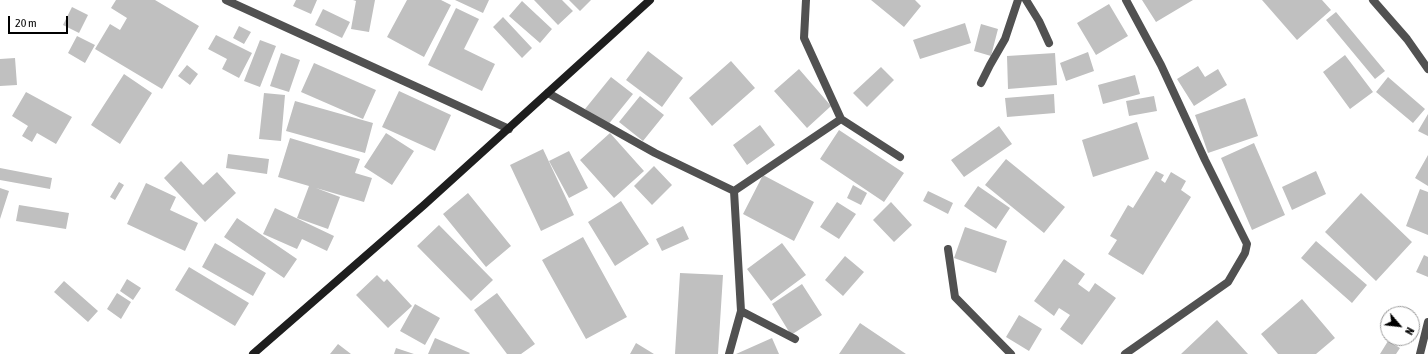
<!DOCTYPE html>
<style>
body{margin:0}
#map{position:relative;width:1428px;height:354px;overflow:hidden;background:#fff;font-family:"Asap Condensed",sans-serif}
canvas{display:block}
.north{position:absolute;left:1380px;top:306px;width:40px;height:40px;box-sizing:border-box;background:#fff;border:1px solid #999;border-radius:50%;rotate:118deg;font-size:11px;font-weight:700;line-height:16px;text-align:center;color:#000}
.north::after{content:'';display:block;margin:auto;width:14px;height:18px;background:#000;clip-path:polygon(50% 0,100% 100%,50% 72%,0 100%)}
.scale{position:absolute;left:8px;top:16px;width:60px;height:18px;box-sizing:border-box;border:2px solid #000;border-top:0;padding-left:5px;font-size:12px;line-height:14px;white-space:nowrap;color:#000;-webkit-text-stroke:3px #fff;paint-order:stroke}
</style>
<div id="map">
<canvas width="1428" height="354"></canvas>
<div class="north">N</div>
<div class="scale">20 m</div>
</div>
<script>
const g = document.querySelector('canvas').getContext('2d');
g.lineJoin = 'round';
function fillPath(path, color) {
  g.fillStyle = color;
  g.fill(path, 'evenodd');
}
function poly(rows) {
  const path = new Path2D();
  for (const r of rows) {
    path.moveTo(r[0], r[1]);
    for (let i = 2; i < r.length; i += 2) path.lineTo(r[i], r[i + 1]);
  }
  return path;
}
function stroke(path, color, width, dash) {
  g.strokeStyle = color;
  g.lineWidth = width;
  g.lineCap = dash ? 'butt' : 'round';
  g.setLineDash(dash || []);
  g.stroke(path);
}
const building = poly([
 [116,0,155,0,199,26,162,89,95,49,110,24,120,30,127,18,111,8],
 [296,0,317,0,311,14,293,6],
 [353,0,375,0,369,32,351,29,356,1],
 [407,0,441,0,451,5,424,57,387,37],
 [455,0,489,0,483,13],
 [534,0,562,0,573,11,558,25],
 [569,0,591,0,580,11],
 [871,0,915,0,921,6,904,27],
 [1142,0,1193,0,1156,22],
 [1262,0,1322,0,1331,10,1297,40],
 [522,1,552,29,540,43,509,16],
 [1109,4,1128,36,1096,55,1077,23],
 [72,7,88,15,79,33,63,25],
 [456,8,479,19,464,49,495,64,482,91,428,65],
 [323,9,350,22,342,38,315,25],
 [1336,12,1385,71,1375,79,1326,20],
 [503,17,532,48,522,58,493,27],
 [965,23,971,43,920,59,913,40],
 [981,24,998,29,991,56,974,51],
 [239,26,251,32,244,44,233,38],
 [216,35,252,53,239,78,222,69,227,59,208,49],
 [77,36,95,45,85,63,68,53],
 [260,40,276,46,260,87,244,81],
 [648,51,683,78,662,107,626,80],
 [1088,52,1094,71,1066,81,1060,63],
 [281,53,300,60,289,92,270,86],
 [1055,53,1057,85,1008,89,1007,56],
 [1345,55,1373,92,1350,109,1323,72],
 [15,58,17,85,0,86,0,59],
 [731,61,755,88,712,126,689,98],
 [314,63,376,90,363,119,301,92],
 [187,65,198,74,190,85,178,76],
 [1198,66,1205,77,1218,69,1227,85,1194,106,1177,79],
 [881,67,894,80,867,107,853,93],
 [799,69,831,106,807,128,774,91],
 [124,74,152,93,120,144,91,125],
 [1135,75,1140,94,1103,104,1098,85],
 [611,77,633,94,607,126,585,109],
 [1388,77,1425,109,1413,123,1376,92],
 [399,91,451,115,435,151,382,127],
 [26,92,72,117,56,144,37,133,32,142,22,136,28,126,12,116],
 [264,93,285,95,281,141,259,139],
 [1054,94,1055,113,1007,117,1005,98],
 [640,96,664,115,643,141,619,122],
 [1154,96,1157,111,1129,116,1126,101],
 [1245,98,1258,136,1208,153,1195,115],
 [295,101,373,123,365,153,286,131],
 [1428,114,1428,136,1418,131],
 [1137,122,1149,159,1093,177,1082,140],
 [760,125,775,145,747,165,733,145],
 [999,126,1012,144,964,177,951,160],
 [839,130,904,173,884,202,820,159],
 [386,133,414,151,392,185,364,167],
 [610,133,644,171,614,198,580,160],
 [290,138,360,159,355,173,372,178,364,202,316,188,340,197,328,229,297,218,309,186,278,177],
 [1254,143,1285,215,1252,230,1221,158],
 [543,149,574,215,541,231,510,165],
 [569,151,588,188,569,198,549,161],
 [228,154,269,159,267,174,226,168],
 [1428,155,1428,186,1415,178],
 [1006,159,1065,207,1044,233,985,185],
 [181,161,203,185,217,172,236,193,205,222,164,178],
 [654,166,672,185,652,205,634,186],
 [0,168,52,178,50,189,0,180],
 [1156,171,1164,175,1161,180,1165,183,1171,172,1186,181,1181,190,1191,197,1143,275,1108,254,1117,240,1110,236,1128,205,1133,208],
 [1316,171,1326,194,1292,210,1282,187],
 [763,175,814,202,794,241,743,214],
 [119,182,124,185,115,200,110,197],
 [146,183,176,197,170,210,198,223,185,251,127,224],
 [853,185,867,193,861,205,847,198],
 [978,186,1010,208,996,229,964,206],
 [0,188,9,191,0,219],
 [1420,189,1428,192,1428,235,1406,226],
 [928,191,953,203,948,214,923,201],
 [468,193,511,246,486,267,443,214],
 [1361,193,1412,242,1376,281,1325,232],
 [621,201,649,244,615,266,588,222],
 [837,202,856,214,839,239,820,227],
 [891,202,912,225,894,242,873,220],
 [19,205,69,213,66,229,16,221],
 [275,208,334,236,327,251,302,239,297,249,263,234],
 [237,218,297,259,284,278,224,237],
 [439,225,493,280,471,301,417,246],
 [683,226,689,239,662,251,656,239],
 [965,227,1007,241,996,273,954,258],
 [583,237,627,317,586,339,542,260],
 [1316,241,1367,285,1352,303,1301,258],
 [215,243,266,273,253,296,202,267],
 [782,243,806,275,771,301,747,269],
 [1424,255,1428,257,1428,277,1416,272],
 [845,256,864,272,843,296,825,280],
 [1064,259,1085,274,1078,284,1089,292,1095,283,1116,298,1082,345,1060,329,1070,315,1059,308,1054,316,1034,301],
 [189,267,249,303,235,326,175,290],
 [680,273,723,275,718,354,675,354],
 [377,275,384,282,387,279,412,306,388,328,356,295],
 [127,279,141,288,133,300,120,291],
 [64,281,98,311,88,322,54,292],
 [802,284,822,315,791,335,772,304],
 [117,293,131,302,121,319,107,309],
 [497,293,535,344,521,354,507,354,474,310],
 [1302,299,1335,338,1316,354,1278,354,1261,334],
 [415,304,440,318,425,345,400,331],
 [1019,315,1042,329,1029,351,1006,337],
 [1217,320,1248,354,1181,354],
 [860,323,906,354,839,354],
 [435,338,470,353,469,354,428,354],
 [772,338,779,354,736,354],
 [1388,341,1400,348,1396,354,1380,354],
 [636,343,654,354,630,354],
 [338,344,351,354,330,354],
 [396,348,414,354,394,354]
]);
const minor = poly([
 [226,0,509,129],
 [806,0,804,38,841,119,900,157],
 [1026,0,1039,21,1049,43],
 [1373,0,1407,39,1428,69],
 [981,83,990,65,1005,39,1018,0],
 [548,93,655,153,734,191,841,119],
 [734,191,741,311,795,339],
 [948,249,955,297,1011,354],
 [729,354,741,311],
 [1125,354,1228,282,1245,253,1247,244,1205,160,1161,65,1126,0],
 [1420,354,1428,322]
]);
const secondary = poly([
 [253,354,424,205,650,0]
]);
fillPath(building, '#c0c0c0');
stroke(minor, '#515151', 8);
stroke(secondary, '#1e1e1e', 8);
</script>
